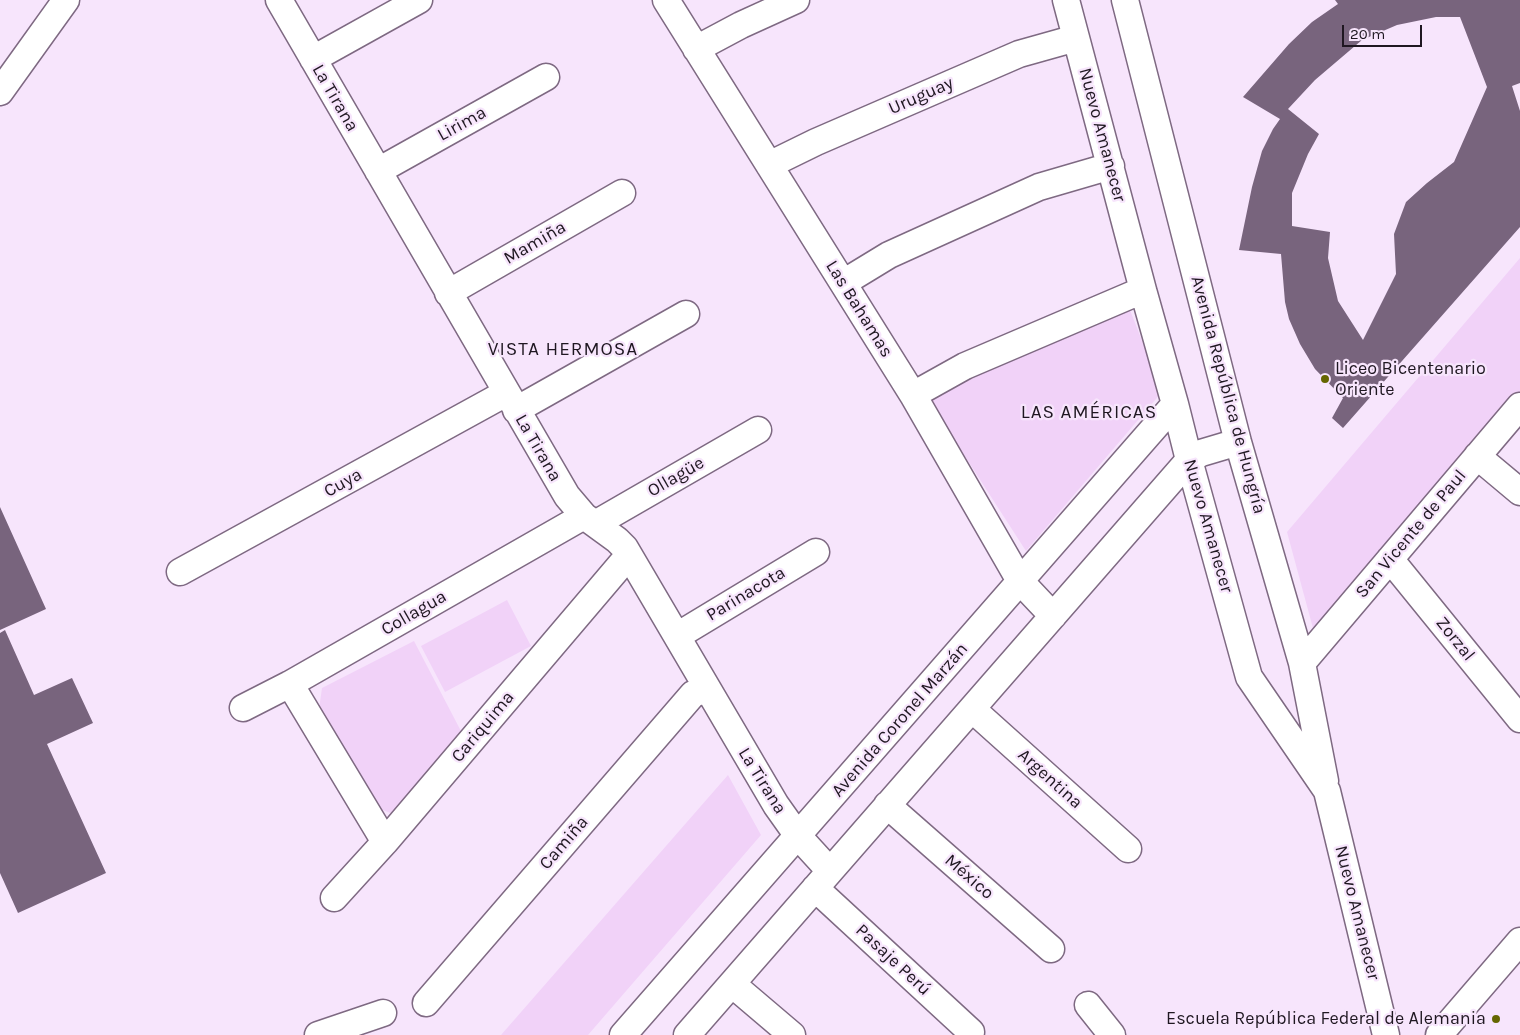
<!DOCTYPE html>
<meta charset="utf-8">
<style>
body{margin:0}
#map{position:relative;width:1520px;height:1035px;overflow:hidden;background:#f7e5fc;font-family:Karla,sans-serif}
canvas{display:block}
.scale{position:absolute;left:1342px;top:25px;width:80px;height:22px;box-sizing:border-box;border:2px solid #1f1721;border-top:0;padding-left:6px;font-size:15px;line-height:18px;white-space:nowrap;color:#1f1721;-webkit-text-stroke:4px #f7e5fc;paint-order:stroke}
</style>
<div id="map">
<canvas width="1520" height="1035"></canvas>
<div class="scale">20 m</div>
</div>
<script>
const g = document.querySelector('canvas').getContext('2d');
g.lineJoin = 'round';
function fillPath(path, color) {
  g.fillStyle = color;
  g.fill(path, 'evenodd');
}
function poly(rows) {
  const path = new Path2D();
  for (const r of rows) {
    path.moveTo(r[0], r[1]);
    for (let i = 2; i < r.length; i += 2) path.lineTo(r[i], r[i + 1]);
  }
  return path;
}
function stroke(path, color, width, dash) {
  g.strokeStyle = color;
  g.lineWidth = width;
  g.lineCap = dash ? 'butt' : 'round';
  g.setLineDash(dash || []);
  g.stroke(path);
}
function write(font, color, halo, rows, align = 'center') {
  g.font = font + ' Karla,sans-serif';
  g.lineWidth = 4.5;
  g.setLineDash([]);
  g.textBaseline = 'middle';
  g.strokeStyle = halo;
  g.fillStyle = color;
  for (const [text, x, y, turn = 0] of rows) {
    g.save();
    g.translate(x, y);
    g.rotate((+turn || 0) * Math.PI / 180);
    g.textAlign = isNaN(turn) ? turn : align;
    if (halo) g.strokeText(text, 0, 0);
    g.fillText(text, 0, 0);
    g.restore();
  }
}
const green = poly([
 [1520,258,1520,392,1314,632,1287,532],
 [1130,310,1162,392,1026,551,926,396],
 [507,600,531,646,445,692,421,646],
 [414,641,463,735,393,814,380,809,319,709,322,688],
 [728,775,761,835,588,1035,501,1035]
]);
const building = poly([
 [1335,0,1520,0,1520,83,1512,86,1520,111,1520,227,1343,428,1332,418,1343,398,1315,369,1300,344,1289,319,1285,302,1281,254,1239,250,1252,187,1262,151,1273,129,1280,119,1243,97,1289,44,1312,22,1338,4],
 [1436,17,1460,17,1487,87,1454,162,1427,183,1406,202,1394,234,1396,274,1363,340,1338,301,1328,258,1330,232,1292,226,1292,193,1308,154,1319,134,1288,109,1315,80,1362,40,1397,25],
 [0,507,46,609,0,630],
 [5,630,34,695,72,678,93,723,47,744,106,873,18,913,0,873,0,633]
]);
const minor = poly([
 [279,0,567,496,584,516,617,540,625,548,776,805,798,836,830,871],
 [666,0,913,395,1020,581,1053,616],
 [1066,0,1143,290,1175,404,1189,460,1249,677,1327,791,1386,1035],
 [1125,0,1238,442,1302,663,1325,781],
 [696,49,741,25,796,0],
 [313,59,419,0],
 [0,92,66,0],
 [769,165,816,142,1019,54,1076,38],
 [378,171,546,77],
 [843,283,889,255,1039,187,1111,166],
 [448,293,622,193],
 [913,395,965,366,1143,290],
 [516,410,686,314],
 [1477,456,1520,492],
 [595,524,758,430],
 [1390,559,1520,719],
 [180,572,506,393],
 [677,636,816,552],
 [1302,663,1520,406],
 [290,684,385,842],
 [243,708,290,684,584,516],
 [972,709,1128,849],
 [887,805,1051,949],
 [815,888,971,1032],
 [334,898,385,842,629,555],
 [732,984,792,1035],
 [426,1003,693,694,707,689],
 [1088,1005,1112,1035],
 [318,1035,383,1013],
 [623,1035,1175,404],
 [687,1035,1189,460,1201,453,1238,442],
 [1439,1035,1520,941]
]);
const markers = [
 [1325,379,5,"#656600"],
 [1496,1019,5,"#656600"]
];
const streetNames = [
 ["Uruguay",921,96,-24],
 ["La Tirana",335,98,60],
 ["Lirima",462,124,-29],
 ["Nuevo Amanecer",1102,135,75],
 ["Mamiña",535,243,-30],
 ["Las Bahamas",859,309,58],
 ["Avenida República de Hungría",1228,395,75],
 ["La Tirana",538,448,60],
 ["Ollagüe",676,477,-30],
 ["Cuya",343,483,-29],
 ["Nuevo Amanecer",1208,526,74],
 ["San Vicente de Paul",1411,534,-50],
 ["Parinacota",746,594,-31],
 ["Collagua",414,613,-30],
 ["Zorzal",1455,639,51],
 ["Avenida Coronel Marzán",900,720,-49],
 ["Cariquima",483,727,-50],
 ["Argentina",1050,779,42],
 ["La Tirana",762,781,58],
 ["Camiña",564,843,-49],
 ["México",969,877,41],
 ["Nuevo Amanecer",1357,913,76],
 ["Pasaje Perú",893,960,43]
];
const poiNames = [
 ["Liceo Bicentenario",1335,369],
 ["Oriente",1335,390],
 ["Escuela República Federal de Alemania",1486,1019,"right"]
];
const neighbourhoodNames = [
 ["VISTA HERMOSA",563,350],
 ["LAS AMÉRICAS",1089,413]
];
fillPath(green, '#f1d2f8');
fillPath(building, '#78647d');
stroke(minor, '#7e6982', 29);
stroke(minor, '#fff', 26);
for (const [x, y, r, color] of markers) {
  const dot = new Path2D();
  dot.arc(x, y, r, 0, 2 * Math.PI);
  g.fillStyle = color;
  g.fill(dot);
  stroke(dot, '#f7e5fc', 2);
}
write('18px', '#1f1721', '#f7e5fc', streetNames);
write('18px', '#1f1721', '#f7e5fc', poiNames, 'left');
g.letterSpacing = '1px';
write('19px', '#1f1721', '#f7e5fc', neighbourhoodNames);
g.letterSpacing = '0px';
</script>
